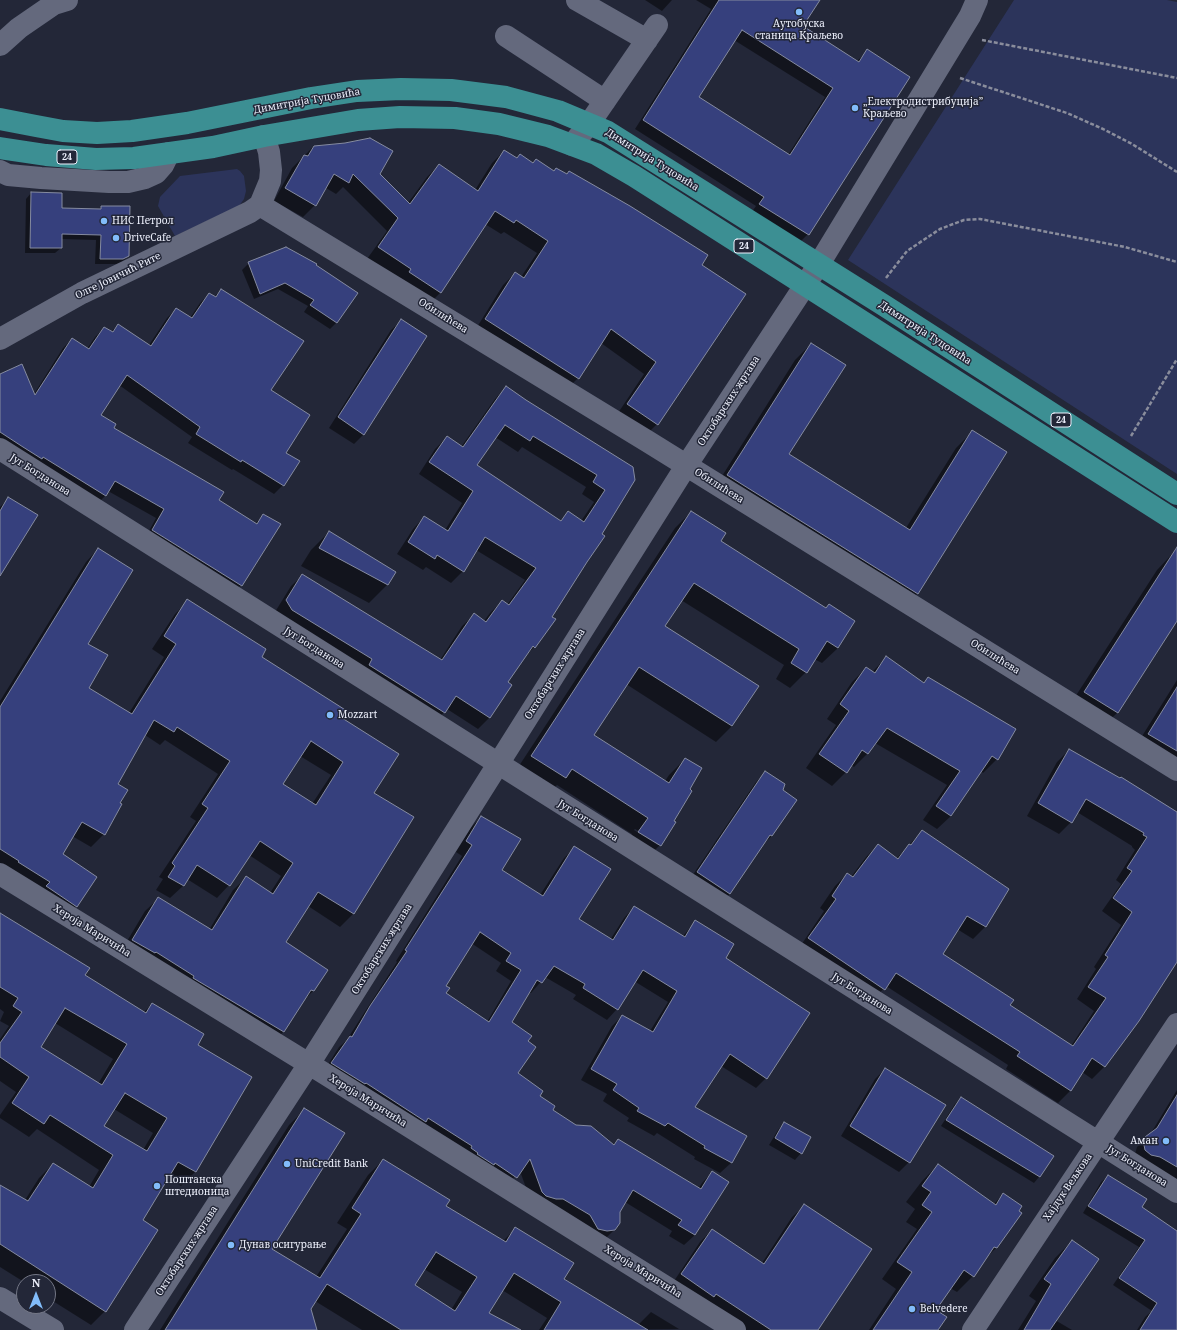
<!DOCTYPE html>
<meta charset="utf-8">
<style>
body{margin:0}
#map{position:relative;width:1177px;height:1330px;overflow:hidden;background:#232738;font-family:"Noto Serif",serif}
canvas{display:block}
.north{position:absolute;left:16px;top:1274px;width:40px;height:40px;box-sizing:border-box;background:#232738;border:1px solid #747786;border-radius:50%;rotate:0deg;font-size:11px;font-weight:700;line-height:16px;text-align:center;color:#edf0fc}
.north::after{content:'';display:block;margin:auto;width:14px;height:18px;background:#82bcfa;clip-path:polygon(50% 0,100% 100%,50% 72%,0 100%)}
</style>
<div id="map">
<canvas width="1177" height="1330"></canvas>
<div class="north">N</div>
</div>
<script>
const g = document.querySelector('canvas').getContext('2d');
g.lineJoin = 'round';
function fillPath(path, color) {
  g.fillStyle = color;
  g.fill(path, 'evenodd');
}
function poly(rows) {
  const path = new Path2D();
  for (const r of rows) {
    path.moveTo(r[0], r[1]);
    for (let i = 2; i < r.length; i += 2) path.lineTo(r[i], r[i + 1]);
  }
  return path;
}
function stroke(path, color, width, dash) {
  g.strokeStyle = color;
  g.lineWidth = width;
  g.lineCap = dash ? 'butt' : 'round';
  g.setLineDash(dash || []);
  g.stroke(path);
}
function write(font, color, halo, rows, align = 'center') {
  g.font = font + ' "Noto Serif",serif';
  g.lineWidth = 3;
  g.setLineDash([]);
  g.textBaseline = 'middle';
  g.strokeStyle = halo;
  g.fillStyle = color;
  for (const [text, x, y, turn = 0] of rows) {
    g.save();
    g.translate(x, y);
    g.rotate((+turn || 0) * Math.PI / 180);
    g.textAlign = isNaN(turn) ? turn : align;
    if (halo) g.strokeText(text, 0, 0);
    g.fillText(text, 0, 0);
    g.restore();
  }
}
const green = poly([
 [1014,0,1167,0,1177,2,1177,474,848,260],
 [237,169,240,171,244,176,246,191,244,199,239,206,175,236,158,206,160,197,180,176]
]);
const shadow = poly([
 [645,0,672,0,662,11],
 [696,0,818,0,802,26,857,61,868,51,909,77,808,234,799,243,751,213,756,206,635,129,711,9],
 [734,40,825,97,788,155,698,97],
 [314,146,379,174,408,203,427,177,439,165,475,190,492,163,504,151,701,265,744,294,657,424,645,436,616,416,644,374,601,343,578,378,566,390,474,332,503,285,515,273,521,277,537,253,504,232,501,234,485,224,441,292,429,304,367,259,387,231,343,187,336,194,326,188,315,205,303,217,274,201,292,168],
 [31,193,61,209,99,210,101,207,128,256,122,262,117,264,95,264,96,240,61,239,61,248,55,253,25,253,26,199],
 [286,248,337,322,330,329,304,312,308,306,278,289,254,299,242,270,249,263],
 [221,290,270,390,284,453,283,485,274,494,233,469,232,470,188,443,192,437,119,385,100,415,112,429,255,524,264,515,241,585,232,594,144,540,156,518,108,491,105,496,96,505,0,447,0,375,34,394,63,348,72,339,87,349,95,337,104,328,111,332,118,325,149,345,167,318,176,309,190,318,200,303,209,294,214,297],
 [401,321,364,434,354,444,329,428,391,330],
 [811,344,788,455,906,528,956,448,972,432,1006,453,917,594,901,610,712,492,795,360],
 [506,387,525,401,632,467,600,534,586,562,551,617,554,620,534,647,523,659,506,683,489,718,478,729,447,709,433,724,275,612,291,586,303,575,440,660,462,626,474,615,484,621,490,613,502,601,507,605,525,580,476,550,463,571,451,583,426,567,423,570,397,554,413,529,424,517,445,530,462,503,419,474,435,449,447,437,461,447,495,399],
 [495,437,518,452,522,447,586,487,582,494,594,502,581,521,568,512,560,521,476,465],
 [9,498,0,574,0,507],
 [691,512,719,542,838,648,822,663,814,659,806,672,790,688,776,679,784,665,681,600,664,627,732,726,716,742,626,684,593,735,665,781,669,775,685,759,672,822,660,845,644,861,623,848,632,834,557,785,549,793,515,772,675,528],
 [635,829,658,843,658,845,634,830],
 [329,532,394,572,387,585,369,603,301,566,311,550],
 [98,549,87,644,88,688,129,713,164,657,152,649,175,614,188,601,341,719,373,793,412,817,353,914,340,927,308,906,284,942,327,970,313,991,302,1002,283,1032,271,1045,120,953,145,911,158,899,209,930,233,890,246,878,270,893,281,876,249,855,229,885,217,898,187,879,183,886,170,898,156,890,163,879,159,877,196,821,190,817,218,774,165,740,160,745,145,735,116,785,119,803,104,834,91,847,72,836,61,854,76,906,63,919,0,869,0,701,86,562],
 [300,756,331,775,312,804,282,784],
 [1175,551,1177,552,1177,619,1117,713,1099,731,1066,711,1157,570],
 [886,658,923,683,928,679,997,759,983,773,981,771,951,816,937,829,923,820,947,785,875,743,868,753,854,767,851,765,846,772,832,786,806,768,836,725,827,719,852,682,866,668,872,672],
 [1177,680,1177,775,1134,749],
 [1069,750,1120,779,1122,778,1177,813,1177,960,1138,1020,1104,1067,1092,1079,1082,1072,1070,1091,1058,1103,1006,1069,1008,1065,886,986,872,1001,797,951,824,911,820,908,835,886,847,874,851,877,866,857,878,845,896,859,922,831,1008,890,985,927,973,939,957,929,941,954,1009,1006,1071,1046,1094,1011,1077,999,1096,969,1094,967,1121,925,1102,911,1121,884,1116,880,1135,850,1132,847,1132,846,1077,812,1071,822,1059,834,1027,816,1057,762],
 [766,772,782,790,772,836,762,845,730,894,720,903,688,882,756,782],
 [482,817,500,870,540,895,564,858,574,848,578,919,610,940,624,918,634,907,682,937,696,921,724,958,766,1078,756,1088,721,1066,693,1107,746,1137,731,1163,720,1173,694,1159,695,1157,657,1133,654,1136,627,1121,629,1118,603,1101,607,1094,581,1080,612,1026,622,1016,650,1031,668,1002,634,981,617,1009,607,1020,573,999,576,995,545,977,531,993,529,992,511,1022,527,1041,516,1074,552,1110,575,1126,612,1145,618,1140,698,1189,702,1183,712,1172,728,1182,695,1235,684,1245,669,1236,672,1231,625,1202,619,1211,615,1229,604,1240,531,1202,520,1171,505,1187,322,1074,339,1047,346,1041,397,962,396,961,462,856,456,852,471,827],
 [471,943,501,963,496,971,511,981,487,1022,445,994,445,986],
 [0,915,84,976,144,1012,152,1004,196,1045,251,1078,195,1172,181,1186,167,1178,142,1221,105,1311,91,1325,48,1298,48,1282,24,1282,0,1267,0,1186,25,1200,39,1178,53,1164,89,1187,99,1170,37,1129,29,1137,0,1118,0,1115,16,1092,0,1081,0,1039,9,1026,0,1021,4,1012,0,1009],
 [55,1023,113,1059,98,1084,40,1047],
 [114,1109,153,1133,143,1150,103,1126],
 [885,1069,909,1162,899,1172,841,1136,875,1079],
 [1177,1090,1177,1181,1135,1154,1137,1147,1151,1133],
 [961,1098,1052,1156,1039,1177,1034,1183,941,1126,955,1104],
 [305,1109,271,1249,316,1277,347,1229,337,1223,368,1175,383,1160,445,1206,503,1241,515,1229,563,1279,638,1325,651,1312,679,1329,539,1330,547,1318,502,1290,488,1314,518,1330,362,1330,315,1301,310,1309,310,1330,160,1330,289,1125],
 [424,1269,462,1292,451,1310,414,1286],
 [784,1123,801,1153,795,1160,769,1145,778,1130],
 [938,1165,993,1205,1003,1194,1021,1213,996,1248,984,1260,973,1276,957,1292,950,1288,935,1311,937,1330,869,1330,896,1289,882,1279,917,1229,906,1222,915,1209,906,1202,922,1181],
 [1108,1176,1141,1207,1177,1232,1177,1330,1137,1330,1145,1317,1152,1311,1113,1285,1139,1247,1083,1213,1101,1182],
 [804,1206,817,1330,741,1330,670,1287,700,1242,712,1230,762,1263,792,1217],
 [1072,1241,1055,1320,1072,1330,1018,1330,1036,1301,1029,1296,1055,1258]
]);
const building = poly([
 [719,0,820,0,803,26,859,62,867,49,910,77,809,235,759,204,764,197,643,120,719,0],
 [742,30,833,88,790,155,699,97,742,30],
 [370,138,393,151,380,174,410,204,439,164,478,191,504,150,517,158,520,154,533,163,536,159,554,171,556,168,567,174,569,171,630,206,708,255,702,265,746,294,658,425,627,404,656,362,611,329,579,379,485,319,515,272,524,278,548,241,516,220,514,223,495,211,441,293,409,272,411,269,378,247,398,218,353,174,349,183,334,174,316,206,285,188,304,155,308,156,314,146,345,143,370,138],
 [31,192,62,193,62,208,101,209,101,206,130,206,129,256,123,259,100,259,101,235,62,234,62,248,30,248,31,192],
 [286,247,317,264,316,265,358,293,337,323,310,305,314,300,285,283,260,294,248,262,286,247],
 [221,289,304,341,271,390,310,415,286,453,300,461,284,486,242,460,241,462,196,434,200,427,127,375,101,415,116,424,114,428,224,492,219,500,257,524,263,514,281,524,242,586,152,530,164,509,115,481,106,496,43,457,42,459,23,447,0,432,0,374,22,364,35,395,72,338,89,349,104,327,113,332,118,324,151,346,176,308,192,318,209,293,216,297,221,289],
 [401,319,427,336,364,435,338,417,401,319],
 [811,343,846,365,789,454,910,530,972,430,1007,452,918,594,727,475,811,343],
 [506,386,526,400,633,467,635,480,602,534,605,536,587,562,552,617,556,619,535,648,533,646,508,682,512,685,490,718,456,696,445,713,369,665,372,659,292,610,286,600,302,574,442,660,474,613,486,622,502,600,509,605,536,568,485,537,464,572,437,555,435,559,408,542,424,516,448,531,473,491,429,462,447,436,463,447,506,386],
 [505,425,530,441,533,436,597,475,593,482,605,490,584,522,568,511,561,521,477,465,505,425],
 [8,497,38,515,0,576,0,511,8,497],
 [691,511,726,533,721,541,826,608,829,604,855,621,838,648,827,641,807,673,791,663,799,649,694,583,665,626,759,686,732,726,639,667,594,735,669,783,685,758,702,768,690,789,692,791,674,821,676,822,661,846,638,832,648,818,572,769,566,778,531,756,691,511],
 [329,531,396,572,388,585,319,548,329,531],
 [1177,547,1177,621,1118,713,1084,692,1177,547],
 [98,548,133,570,88,644,108,655,89,688,132,714,176,644,164,636,187,599,266,649,262,657,347,711,342,718,399,754,374,793,414,817,354,914,318,892,286,942,328,970,314,991,311,990,284,1032,193,978,194,976,156,952,155,953,132,940,158,897,212,930,246,876,273,894,293,863,260,841,230,886,197,865,184,886,168,877,175,866,172,863,208,808,202,804,230,761,177,727,174,732,154,720,118,784,128,790,120,803,122,804,105,835,82,822,63,854,97,877,77,907,46,886,50,882,18,862,19,861,0,849,0,707,98,548],
 [311,741,343,762,316,805,283,784,311,741],
 [886,656,924,683,928,677,1016,729,998,760,992,756,951,816,936,806,960,771,887,728,868,754,862,750,847,773,819,754,849,711,840,704,866,667,875,673,886,656],
 [1177,687,1177,751,1148,734,1177,687],
 [1069,749,1120,778,1121,777,1177,812,1177,962,1139,1021,1105,1067,1092,1058,1071,1091,1017,1056,1020,1052,896,973,885,990,808,938,836,899,832,896,847,873,853,877,878,844,898,859,909,844,911,845,922,830,1009,889,986,927,967,916,943,954,1014,1000,1010,1005,1073,1046,1106,998,1088,987,1108,957,1105,955,1132,912,1113,898,1132,871,1127,868,1147,837,1143,835,1144,833,1086,799,1072,823,1038,803,1069,749],
 [765,771,785,784,783,790,797,800,772,836,770,835,730,894,697,872,765,771],
 [481,816,521,839,502,870,543,896,574,846,611,869,579,919,613,940,634,906,685,937,695,920,734,944,726,958,810,1013,767,1079,730,1054,695,1107,747,1136,732,1163,704,1148,705,1146,668,1123,665,1126,637,1111,639,1108,613,1090,617,1084,591,1069,622,1015,653,1032,677,991,643,970,618,1010,583,988,585,984,554,966,542,983,537,980,512,1022,532,1036,528,1041,536,1047,518,1073,543,1091,540,1096,555,1106,553,1110,576,1125,591,1126,614,1145,618,1139,701,1189,712,1171,729,1182,695,1235,678,1225,682,1220,633,1190,620,1212,620,1223,615,1230,607,1231,598,1229,590,1215,563,1199,556,1199,546,1196,542,1192,530,1159,517,1178,495,1163,494,1165,477,1154,478,1153,471,1148,472,1146,428,1118,426,1122,366,1083,365,1084,331,1063,350,1036,352,1037,370,1006,407,951,405,950,472,845,466,841,481,816],
 [480,932,511,953,506,961,521,970,489,1022,446,993,450,988,446,986,480,932],
 [0,913,90,968,85,975,146,1013,152,1003,204,1034,198,1045,252,1077,196,1172,178,1162,143,1220,158,1230,106,1312,0,1244,0,1185,28,1201,53,1163,93,1188,113,1155,50,1115,44,1124,12,1103,29,1077,0,1057,0,1043,22,1012,13,1006,18,998,0,987,0,913],
 [65,1008,127,1044,102,1085,41,1047,65,1008],
 [125,1093,167,1118,147,1151,104,1126,125,1093],
 [885,1068,946,1105,910,1163,850,1126,885,1068],
 [1177,1095,1177,1167,1160,1157,1151,1155,1145,1150,1144,1145,1145,1137,1157,1128,1177,1095],
 [961,1097,1054,1156,1040,1177,946,1120,961,1097],
 [304,1108,345,1133,272,1249,320,1278,361,1214,352,1208,383,1159,450,1200,446,1206,506,1242,515,1227,574,1263,564,1279,648,1330,544,1330,561,1302,514,1273,489,1313,521,1330,401,1330,327,1284,311,1309,317,1330,165,1330,304,1108],
 [436,1252,477,1277,455,1311,415,1285,436,1252],
 [784,1122,811,1137,802,1154,775,1138,784,1122],
 [938,1164,996,1205,1003,1193,1022,1206,1019,1211,1022,1213,997,1248,994,1247,974,1277,964,1270,936,1310,947,1317,938,1330,873,1330,912,1272,897,1262,932,1212,922,1205,931,1192,922,1186,938,1164],
 [1108,1175,1147,1199,1142,1207,1177,1231,1177,1330,1140,1330,1157,1303,1119,1278,1145,1240,1088,1206,1108,1175],
 [804,1204,872,1249,818,1330,771,1330,716,1294,714,1297,681,1274,712,1229,764,1264,804,1204],
 [1072,1240,1099,1259,1050,1330,1024,1330,1051,1284,1044,1279,1072,1240]
]);
const path = poly([
 [982,40,1177,78],
 [960,78,1067,113,1103,129,1132,144,1177,172],
 [886,278,907,251,940,229,964,220,980,219,1125,247,1177,262],
 [1131,436,1177,359]
]);
const minor = poly([
 [577,0,647,40],
 [506,36,605,101],
 [0,45,19,28,54,4,67,0],
 [572,145,589,124,657,25],
 [0,171,8,175,41,178,109,182,128,182,145,178,156,173,163,165,169,153],
 [260,205,647,441,1177,770],
 [0,339,82,293,250,212,260,205,270,181,271,170,269,152,264,136],
 [0,449,1177,1192],
 [0,874,322,1072,735,1330],
 [0,1298,53,1330],
 [135,1330,309,1064,686,466,819,264,970,16,977,0],
 [973,1330,1177,1024]
]);
const major = poly([
 [0,119,36,126,63,131,97,133,132,131,187,123,311,98,357,91,401,89,451,90,506,97,558,111,608,132,885,306,1177,494],
 [0,148,46,155,96,159,134,158,213,147,264,136,358,120,400,117,455,118,499,124,548,136,596,154,634,176,1177,522]
]);
const markers = [
 [799,12,4,"#82bcfa"],
 [855,108,4,"#82bcfa"],
 [104,221,4,"#82bcfa"],
 [116,238,4,"#82bcfa"],
 [330,715,4,"#82bcfa"],
 [1166,1141,4,"#82bcfa"],
 [287,1164,4,"#82bcfa"],
 [157,1186,4,"#82bcfa"],
 [231,1245,4,"#82bcfa"],
 [912,1309,4,"#82bcfa"]
];
const shields = [
 [67,157,20],
 [744,246,20],
 [1061,420,20]
];
const shieldNames = [
 ["24",67,157],
 ["24",744,246],
 ["24",1061,420]
];
const poiNames = [
 ["Аутобуска",799,24,"center"],
 ["станица Краљево",799,36,"center"],
 ["„Електродистрибуција”",863,102],
 ["Краљево",863,114],
 ["НИС Петрол",112,221],
 ["DriveCafe",124,238],
 ["Mozzart",338,715],
 ["Аман",1158,1141,"right"],
 ["UniCredit Bank",295,1164],
 ["Поштанска",165,1180],
 ["штедионица",165,1192],
 ["Дунав осигурање",239,1245],
 ["Belvedere",920,1309]
];
const streetNames = [
 ["Димитрија Туцовића",307,101,-10],
 ["Димитрија Туцовића",652,160,32],
 ["Олге Јовичић Рите",118,276,-26],
 ["Обилићева",443,316,32],
 ["Димитрија Туцовића",925,333,33],
 ["Октобарских жртава",729,401,-57],
 ["Југ Богданова",40,475,32],
 ["Обилићева",719,486,32],
 ["Југ Богданова",314,648,32],
 ["Обилићева",995,657,32],
 ["Октобарских жртава",555,674,-58],
 ["Југ Богданова",588,821,32],
 ["Хероја Маричића",92,931,32],
 ["Октобарских жртава",382,949,-58],
 ["Југ Богданова",862,994,32],
 ["Хероја Маричића",368,1101,32],
 ["Југ Богданова",1137,1166,32],
 ["Хајдук Вељкова",1068,1187,-56],
 ["Октобарских жртава",187,1251,-57],
 ["Хероја Маричића",643,1272,32]
];
fillPath(green, '#2c345b');
fillPath(shadow, '#0007');
fillPath(building, '#36407d');
stroke(building, '#858ba0', 1);
stroke(path, '#8a8d9c', 2.5, [4, 2]);
stroke(minor, '#64697d', 22);
stroke(major, '#3c8f93', 22);
for (const [x, y, r, color] of markers) {
  const dot = new Path2D();
  dot.arc(x, y, r, 0, 2 * Math.PI);
  g.fillStyle = color;
  g.fill(dot);
  stroke(dot, '#232738', 1.5);
}
for (const [x, y, w] of shields) {
  const box = new Path2D();
  box.roundRect(x - w / 2, y - 7, w, 14, 3);
  g.fillStyle = '#232738';
  g.fill(box);
  stroke(box, '#edf0fc', 1);
}
write('bold 9px', '#edf0fc', null, shieldNames);
write('10px', '#edf0fc', '#232738', poiNames, 'left');
write('10px', '#edf0fc', '#232738', streetNames);
</script>
